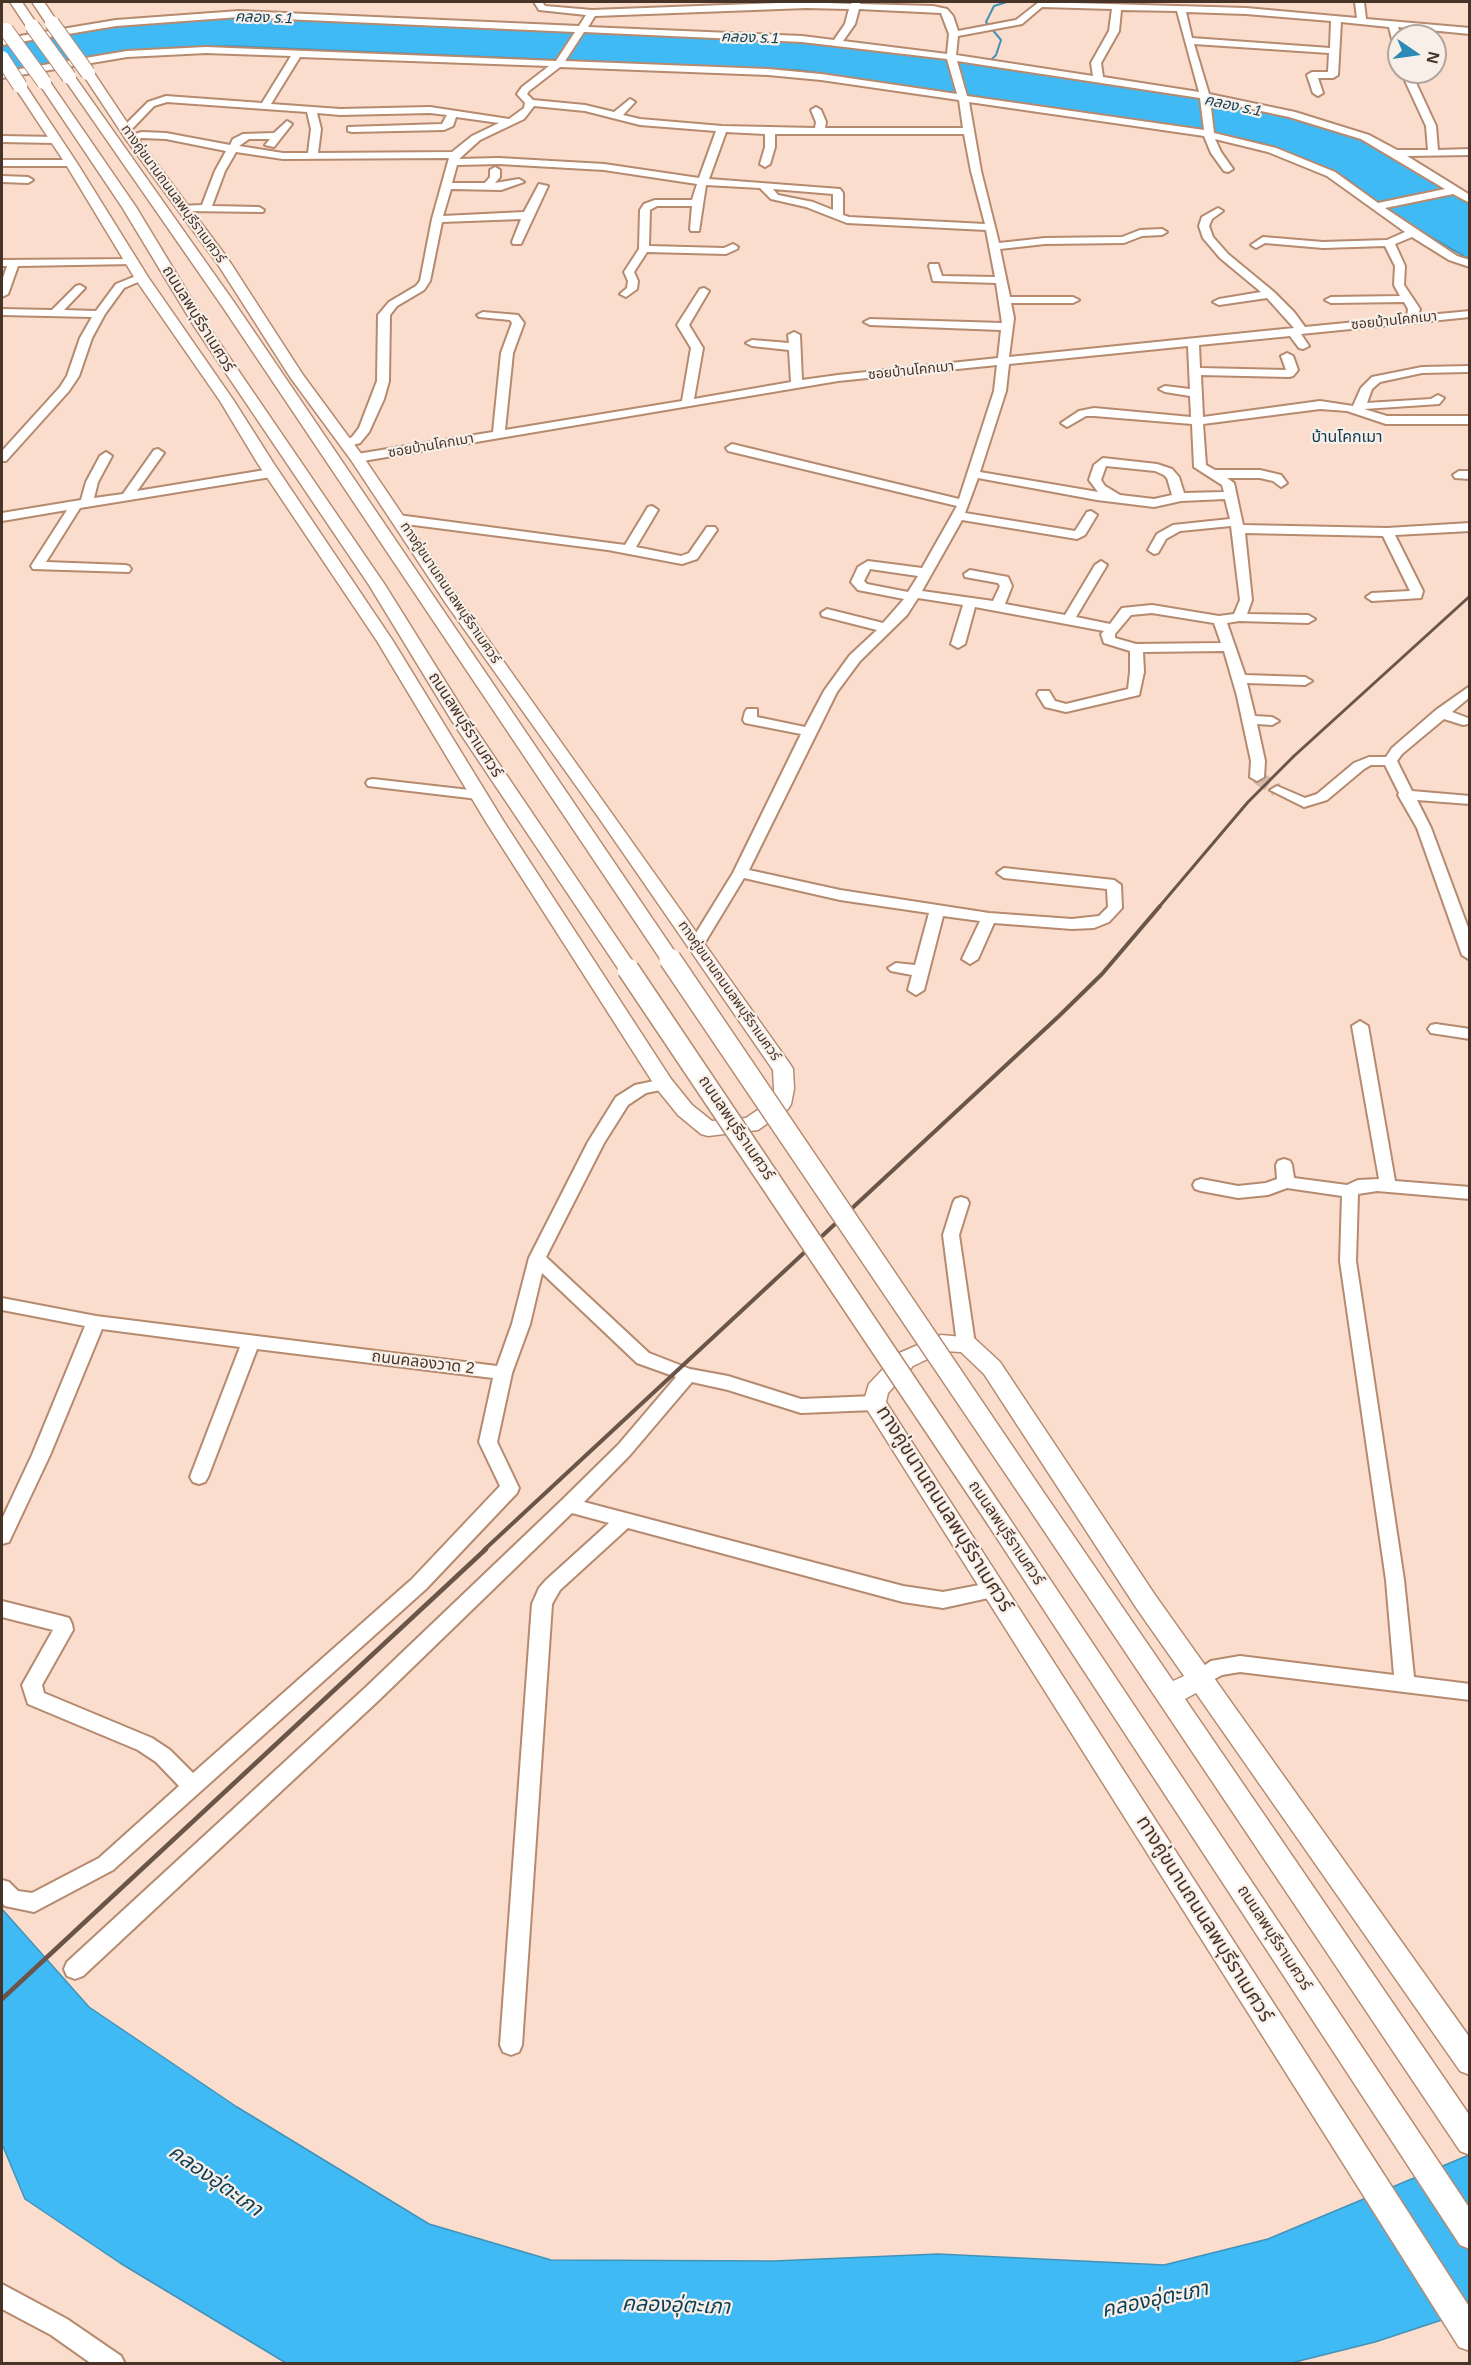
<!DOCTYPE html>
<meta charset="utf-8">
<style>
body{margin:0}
#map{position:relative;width:1471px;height:2365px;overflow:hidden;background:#faddcc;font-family:Arial,sans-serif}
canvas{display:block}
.frame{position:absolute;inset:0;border:3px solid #463429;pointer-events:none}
.north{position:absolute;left:1387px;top:24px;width:60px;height:60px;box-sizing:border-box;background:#f8efe9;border:2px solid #b1a49c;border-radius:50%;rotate:103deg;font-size:16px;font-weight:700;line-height:24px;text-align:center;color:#463429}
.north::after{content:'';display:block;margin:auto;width:21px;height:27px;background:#2d8ab6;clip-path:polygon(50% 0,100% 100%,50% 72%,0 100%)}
</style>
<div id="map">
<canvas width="1471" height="2365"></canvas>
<div class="frame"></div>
<div class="north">N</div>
</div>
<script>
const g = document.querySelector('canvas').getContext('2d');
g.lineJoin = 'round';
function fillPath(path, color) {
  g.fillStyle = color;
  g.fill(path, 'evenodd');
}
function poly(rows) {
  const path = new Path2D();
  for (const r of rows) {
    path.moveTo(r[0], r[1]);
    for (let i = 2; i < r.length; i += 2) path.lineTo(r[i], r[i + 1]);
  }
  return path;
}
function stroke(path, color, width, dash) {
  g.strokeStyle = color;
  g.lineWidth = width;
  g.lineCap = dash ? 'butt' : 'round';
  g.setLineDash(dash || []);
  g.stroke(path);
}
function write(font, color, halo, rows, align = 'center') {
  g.font = font + ' Arial,"Noto Sans Thai",sans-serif';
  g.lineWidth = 4.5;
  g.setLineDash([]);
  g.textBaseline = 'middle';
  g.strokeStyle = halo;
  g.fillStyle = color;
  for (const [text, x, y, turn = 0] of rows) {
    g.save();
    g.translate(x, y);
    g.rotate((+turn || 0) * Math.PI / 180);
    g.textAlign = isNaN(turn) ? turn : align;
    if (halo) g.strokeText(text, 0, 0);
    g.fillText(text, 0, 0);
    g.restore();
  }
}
const water = poly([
 [229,17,793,40,987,64,1198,96,1291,116,1361,138,1469,203,1469,259,1405,222,1346,178,1306,159,1262,143,1184,127,800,70,233,46,179,47,123,52,2,73,2,42,117,24,229,17],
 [2,1909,89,2007,237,2107,429,2224,551,2260,774,2261,938,2254,1164,2265,1268,2239,1469,2155,1469,2311,1375,2342,1291,2363,286,2363,120,2263,25,2199,2,2144,2,1909]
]);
const stream = poly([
 [987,64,996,55,1001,40,986,22,994,6,1007,2]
]);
const minorTunnel = poly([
 [1257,777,1277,790]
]);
const minor = poly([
 [534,2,542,2,545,6,592,10,806,2,851,4,852,2,860,2,860,4,933,6,947,9,953,16,958,31,1016,20,1039,2,1246,8,1357,18,1355,2,1364,2,1366,19,1470,28,1470,34,1398,27,1401,36,1399,50,1394,47,1389,27,1341,22,1338,75,1333,78,1318,78,1323,93,1318,96,1313,93,1307,75,1312,72,1328,72,1329,53,1194,44,1209,94,1295,112,1369,135,1397,150,1428,150,1426,126,1401,72,1411,72,1436,126,1438,150,1470,149,1470,155,1407,156,1470,195,1470,203,1453,194,1385,208,1457,256,1470,260,1470,267,1449,260,1412,237,1395,244,1405,266,1404,285,1420,309,1418,316,1470,311,1470,317,1301,334,1309,346,1303,349,1299,348,1290,336,1199,345,1200,368,1286,370,1281,356,1287,353,1293,356,1298,370,1293,376,1289,377,1201,375,1203,417,1320,401,1353,406,1361,388,1372,377,1422,367,1470,366,1470,372,1467,372,1422,373,1380,382,1372,389,1367,403,1431,399,1438,395,1444,398,1439,404,1364,409,1387,416,1470,416,1470,424,1386,424,1347,411,1320,409,1203,424,1206,465,1215,470,1260,470,1281,475,1287,483,1281,487,1273,481,1260,478,1227,478,1234,483,1243,525,1387,528,1470,523,1470,531,1395,535,1423,591,1421,598,1372,601,1366,597,1372,593,1410,591,1383,536,1245,533,1252,600,1247,614,1308,615,1315,619,1308,623,1239,621,1227,623,1245,675,1305,677,1312,681,1305,685,1247,683,1255,716,1272,717,1279,721,1272,725,1257,724,1265,761,1264,777,1257,781,1250,777,1251,761,1237,696,1224,651,1143,652,1144,672,1139,695,1066,712,1045,707,1037,694,1039,691,1049,691,1055,701,1066,704,1128,689,1130,672,1130,651,1104,643,1101,634,1104,631,975,607,965,644,958,648,951,644,963,605,918,598,907,615,860,661,837,692,749,870,840,890,989,913,1072,919,1099,916,1108,907,1107,889,1004,878,997,873,1004,868,1114,880,1121,885,1122,908,1109,922,1094,928,1072,929,994,923,978,959,970,964,962,959,980,921,943,916,924,990,916,995,908,990,912,975,891,971,888,968,896,963,915,965,929,913,840,900,744,878,701,949,696,951,688,946,733,873,801,734,745,723,743,720,745,712,747,709,757,709,757,717,805,727,824,691,850,655,877,630,822,616,821,613,827,609,883,623,904,599,858,590,851,582,858,567,868,561,922,568,957,506,728,451,726,448,732,444,959,499,994,391,997,365,838,381,357,462,351,458,357,454,493,432,501,353,512,323,510,320,479,317,477,315,483,312,518,315,524,323,513,353,505,430,682,401,691,348,677,325,700,289,704,288,709,291,689,325,703,348,694,399,791,382,789,350,752,346,746,343,752,340,789,343,788,335,794,332,800,335,802,380,838,375,998,358,1001,330,870,325,864,322,870,319,1002,323,996,283,933,281,929,266,930,264,938,264,942,276,995,277,986,230,847,223,806,207,771,199,760,188,706,185,699,231,691,231,690,229,692,206,657,206,650,210,649,246,724,248,733,244,738,247,737,249,726,254,647,252,634,272,638,281,637,289,626,297,620,294,627,288,628,281,624,272,639,249,640,210,644,204,655,200,692,200,697,184,604,170,499,164,457,165,452,183,485,183,490,177,490,170,495,167,500,170,500,177,495,183,519,179,524,182,501,190,451,189,443,216,524,212,539,184,548,186,521,244,513,244,512,242,521,219,442,222,430,281,424,290,397,306,390,315,389,381,384,399,369,432,360,443,346,447,340,443,352,437,359,428,377,381,378,315,389,302,416,286,420,281,432,219,449,158,283,159,236,152,225,171,212,206,259,207,264,210,263,212,185,211,181,210,181,206,202,205,215,171,226,151,166,139,142,138,131,141,127,140,127,136,142,132,166,133,230,145,233,139,243,134,274,133,287,121,292,124,274,147,265,145,270,139,249,139,239,146,283,153,308,153,311,129,307,112,167,102,154,106,130,131,121,129,148,102,166,96,262,103,291,56,206,53,127,57,2,78,2,72,127,51,206,47,556,61,575,32,239,17,116,26,2,45,2,39,116,20,239,11,579,26,586,15,539,10,534,2],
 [1042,7,1112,9,1109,31,1091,63,1093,76,956,55,958,36,1022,24,1042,7],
 [806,8,849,9,845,24,834,40,802,36,588,27,595,16,806,8],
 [859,9,941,13,949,34,947,54,843,41,855,24,859,9],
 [1121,10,1177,11,1199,92,1103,77,1101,63,1119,31,1121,10],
 [1186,12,1246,14,1331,21,1330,48,1192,38,1186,12],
 [584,32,802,42,947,59,957,94,821,74,768,69,565,61,584,32],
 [300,57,549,66,522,87,517,94,525,103,524,108,509,119,430,107,340,109,271,104,300,57],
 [957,61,1200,98,1204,130,967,96,957,61],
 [560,67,768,75,821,80,959,100,963,128,825,128,826,122,821,110,816,107,811,110,816,122,815,128,722,126,640,119,623,115,635,102,630,99,614,112,585,105,533,100,527,94,529,91,560,67],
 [1210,100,1289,117,1361,139,1445,189,1378,203,1335,172,1276,148,1214,133,1210,100],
 [969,102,1204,136,1211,153,1224,171,1228,172,1233,169,1221,152,1215,139,1268,152,1327,176,1405,232,1387,240,1323,242,1263,237,1251,245,1256,248,1265,243,1323,248,1385,246,1395,266,1394,285,1400,296,1331,297,1325,300,1331,303,1404,302,1408,309,1407,317,1305,327,1294,312,1274,292,1228,254,1213,237,1209,226,1212,219,1223,211,1218,208,1202,217,1199,226,1203,238,1220,258,1261,292,1219,299,1213,302,1219,305,1267,298,1294,328,1009,357,1014,318,1011,303,1073,303,1079,300,1073,297,1010,297,1000,249,1045,244,1124,243,1142,236,1162,235,1167,232,1162,229,1140,230,1122,237,1045,238,999,243,981,171,969,102],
 [534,106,585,111,640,125,716,131,699,178,604,164,499,158,459,159,480,140,524,119,534,106],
 [317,113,340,115,430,113,447,115,442,124,348,127,348,131,352,132,444,130,453,126,456,117,499,123,472,136,452,152,318,153,321,129,317,113],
 [726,132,765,134,765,147,760,164,765,167,770,164,775,147,775,134,964,134,971,171,985,224,849,217,843,215,843,193,840,189,709,179,726,132],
 [773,189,833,194,833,210,813,202,778,195,773,189],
 [1188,346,1190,389,1165,386,1159,389,1165,392,1190,396,1191,417,1094,408,1079,411,1061,423,1067,427,1086,416,1094,416,1192,424,1194,467,1222,485,1224,492,1184,493,1179,477,1172,469,1157,464,1103,458,1094,465,1089,480,1098,492,980,472,1006,391,1009,364,1188,346],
 [1106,466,1155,471,1164,475,1167,478,1172,495,1154,499,1120,495,1105,486,1101,480,1106,466],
 [978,478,1097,500,1154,507,1181,501,1225,499,1230,519,1173,525,1157,534,1148,550,1154,554,1158,553,1166,539,1180,531,1231,526,1240,600,1234,614,1219,616,1152,605,1122,608,1110,624,1076,617,1107,565,1101,561,1095,565,1065,615,1005,604,1012,586,1008,577,970,570,964,574,965,577,998,583,1000,586,993,601,922,591,962,520,1077,539,1085,535,1097,515,1091,511,1087,512,1075,531,965,513,978,478],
 [870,569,918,576,908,592,867,584,864,581,870,569],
 [1152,613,1214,623,1221,643,1136,644,1115,638,1115,634,1131,615,1152,613],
 [2,136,55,137,60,140,55,143,2,142,2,136],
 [2,160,71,160,76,163,71,166,2,166,2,160],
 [2,176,28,177,33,180,28,183,2,182,2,176],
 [131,259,135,260,135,264,18,266,8,294,2,297,2,281,7,266,2,266,2,260,131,259],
 [141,274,146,277,145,279,124,288,105,314,92,338,79,376,69,391,6,461,2,461,2,451,60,387,67,376,80,338,92,317,2,315,2,309,52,310,76,286,80,285,85,288,64,310,96,311,116,284,141,274],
 [158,449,164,453,137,491,271,469,277,473,271,477,80,508,46,562,125,565,129,566,131,569,129,572,33,569,31,566,67,510,2,521,2,513,81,500,86,482,100,456,106,452,112,456,98,482,94,498,123,494,154,450,158,449],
 [1459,471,1470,471,1470,479,1455,478,1453,475,1459,471],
 [652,506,658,510,636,547,681,556,689,553,707,527,715,527,717,530,697,559,682,564,608,550,398,523,392,519,398,515,625,545,648,507,652,506],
 [1470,686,1470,697,1452,712,1468,718,1468,724,1463,725,1444,719,1402,754,1397,761,1412,791,1470,796,1470,804,1417,800,1431,828,1470,933,1470,960,1462,955,1417,828,1398,795,1399,793,1385,765,1371,765,1364,769,1327,800,1304,807,1270,790,1277,786,1305,798,1317,794,1354,763,1369,757,1386,757,1392,748,1436,710,1470,686],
 [373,779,478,791,485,795,478,799,368,786,366,783,368,780,373,779],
 [1360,1021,1368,1026,1395,1181,1470,1187,1470,1199,1377,1191,1358,1194,1356,1261,1404,1580,1414,1677,1470,1684,1470,1700,1240,1672,1222,1675,1200,1687,1193,1685,1190,1679,1193,1673,1211,1661,1240,1656,1394,1675,1386,1580,1340,1261,1342,1196,1287,1188,1268,1195,1238,1198,1201,1191,1195,1189,1193,1185,1195,1181,1201,1179,1238,1186,1266,1183,1277,1179,1276,1165,1278,1161,1284,1159,1290,1161,1292,1165,1294,1178,1347,1185,1358,1180,1379,1179,1352,1026,1360,1021],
 [1436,1024,1470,1029,1470,1039,1431,1033,1428,1029,1431,1025,1436,1024],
 [664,1079,670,1080,672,1084,670,1088,646,1093,628,1105,604,1143,546,1257,649,1353,690,1369,728,1376,801,1399,874,1396,880,1398,883,1403,880,1408,874,1410,801,1413,728,1390,692,1382,630,1455,584,1502,903,1586,943,1592,995,1582,1002,1585,1005,1590,1002,1595,943,1608,903,1602,628,1528,560,1590,552,1604,522,2045,519,2052,511,2055,503,2052,500,2045,532,1604,539,1588,546,1580,609,1523,572,1513,379,1700,83,1976,75,1979,67,1976,64,1969,67,1962,365,1688,562,1500,618,1445,676,1377,637,1363,542,1273,530,1324,512,1373,497,1442,519,1488,517,1493,426,1589,113,1870,34,1912,5,1906,2,1903,2,1880,9,1882,18,1891,32,1893,99,1858,179,1786,156,1762,138,1750,28,1704,22,1685,53,1630,2,1617,2,1601,62,1616,69,1618,72,1624,73,1630,42,1685,44,1693,152,1738,170,1750,193,1773,412,1579,500,1486,479,1442,493,1378,257,1349,208,1477,205,1482,199,1484,193,1482,190,1477,240,1347,102,1329,50,1455,9,1542,2,1544,2,1519,32,1455,85,1326,2,1310,2,1298,96,1316,497,1366,512,1324,529,1258,588,1142,616,1097,635,1085,664,1079],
 [961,1197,967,1199,969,1203,959,1235,975,1344,972,1349,966,1351,960,1349,957,1344,943,1235,953,1203,955,1199,961,1197],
 [2,2284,67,2319,121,2356,125,2364,92,2364,51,2335,2,2309,2,2284]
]);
const major = poly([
 [10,2,22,2,38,26,36,29,28,29,10,2],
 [32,2,44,2,58,23,56,26,48,26,32,2],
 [88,69,92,70,136,136,228,259,303,375,362,455,462,603,790,1064,793,1069,794,1089,791,1104,788,1109,758,1130,708,1136,701,1134,678,1115,657,1089,486,822,377,641,258,464,220,401,134,277,65,163,14,86,16,83,24,83,77,163,148,277,234,401,274,464,393,641,504,822,671,1079,692,1105,712,1121,746,1118,771,1101,774,1089,773,1070,599,818,447,605,351,460,290,377,217,263,125,138,82,73,88,69],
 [69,73,73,74,236,305,677,955,680,959,677,963,670,965,663,963,222,306,63,77,69,73],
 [44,78,48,79,136,207,208,326,385,585,470,721,635,965,638,969,635,973,628,975,621,973,452,721,369,585,194,326,122,207,38,82,44,78],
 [941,1335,974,1338,1000,1362,1155,1595,1470,2038,1470,2075,1460,2071,1196,1693,1185,1699,1470,2116,1470,2155,1460,2151,1024,1501,1020,1494,1024,1487,1032,1485,1040,1487,1173,1681,1184,1676,1137,1609,984,1374,961,1352,944,1351,913,1366,888,1393,886,1402,1470,2308,1470,2351,1459,2347,863,1403,869,1384,897,1354,941,1335],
 [997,1510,1005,1512,1470,2209,1470,2249,1460,2245,989,1526,985,1519,989,1512,997,1510]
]);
const railFar2 = poly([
 [1159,907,1248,802,1294,756,1470,596]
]);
const railFar1 = poly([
 [484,1550,1059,1016,1102,974,1160,906]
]);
const rail = poly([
 [2,1999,486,1549]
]);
const majorBridgeFar1 = poly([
 [52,23,88,73],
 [32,26,69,77],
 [6,30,44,82],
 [2,58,20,86]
]);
const majorBridge = poly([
 [670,959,1032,1494],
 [628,969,997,1519]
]);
const farStreetnames = [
 ["ทางคู่ขนานถนนลพบุรีราเมศวร์",173,194,54],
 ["ซอยบ้านโคกเมา",1394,321,-6],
 ["ซอยบ้านโคกเมา",911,371,-6],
 ["ซอยบ้านโคกเมา",431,446,-10],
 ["ทางคู่ขนานถนนลพบุรีราเมศวร์",450,593,56],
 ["ทางคู่ขนานถนนลพบุรีราเมศวร์",729,991,55]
];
const farWaternames = [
 ["คลอง ร.1",264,18,2],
 ["คลอง ร.1",750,38,2],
 ["คลอง ร.1",1233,106,12]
];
const streetNames = [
 ["ถนนลพบุรีราเมศวร์",198,319,58],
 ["ถนนลพบุรีราเมศวร์",465,725,57],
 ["ถนนลพบุรีราเมศวร์",736,1128,56],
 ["ถนนคลองวาด 2",423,1363,7],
 ["ถนนลพบุรีราเมศวร์",1006,1533,56],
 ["ถนนลพบุรีราเมศวร์",1274,1938,57]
];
const farQuarternames = [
 ["บ้านโคกเมา",1347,438]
];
const nearStreetnames = [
 ["ทางคู่ขนานถนนลพบุรีราเมศวร์",944,1509,58],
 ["ทางคู่ขนานถนนลพบุรีราเมศวร์",1204,1919,58]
];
const nearWaternames = [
 ["คลองอุ่ตะเภา",215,2181,35],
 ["คลองอุ่ตะเภา",1155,2300,-12],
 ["คลองอุ่ตะเภา",676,2306,2]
];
fillPath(water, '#40baf5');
stroke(water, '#4292b8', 1.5);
stroke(stream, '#4292b8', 2);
stroke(minorTunnel, '#d6bbab', 14, [14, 7]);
stroke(minor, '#b58a6f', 4);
stroke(major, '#b58a6f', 3);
fillPath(minor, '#fff');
fillPath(major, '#fff');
stroke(railFar2, '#695549', 3);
stroke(railFar1, '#695549', 4);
stroke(rail, '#695549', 4.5);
stroke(majorBridgeFar1, '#b58a6f', 16, []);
stroke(majorBridge, '#b58a6f', 24, []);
stroke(majorBridgeFar1, '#fff', 14);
stroke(majorBridge, '#fff', 21);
write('14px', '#463429', '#f8efe9', farStreetnames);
write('italic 15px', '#0b3f56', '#f8efe9', farWaternames);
write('16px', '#463429', '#f8efe9', streetNames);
write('16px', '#0f3b50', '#f8efe9', farQuarternames);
write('20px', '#463429', '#f8efe9', nearStreetnames);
write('italic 21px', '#0b3f56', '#f8efe9', nearWaternames);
</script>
